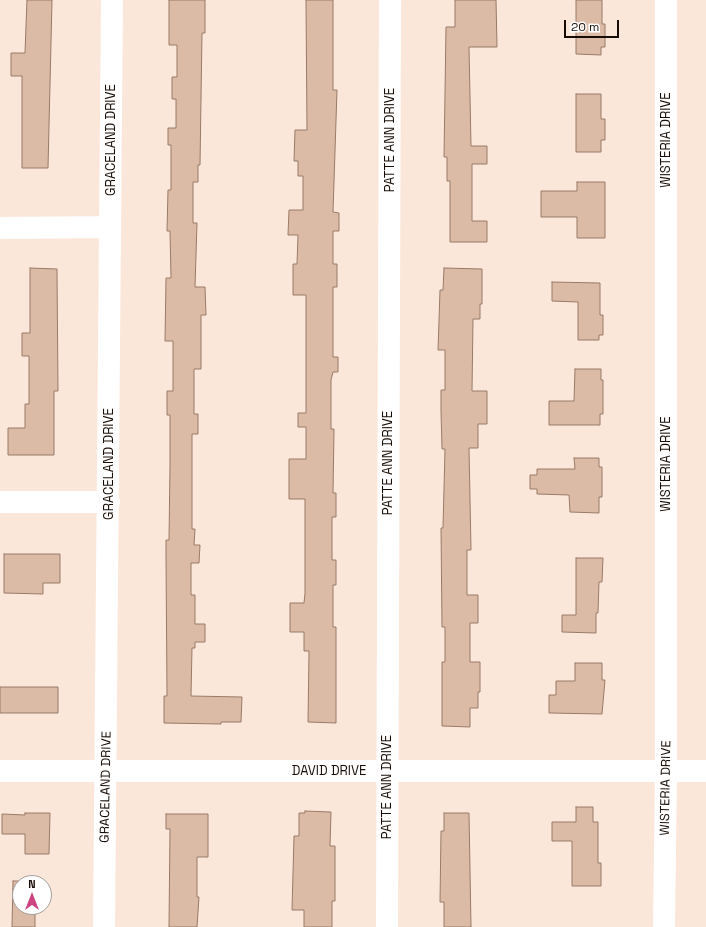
<!DOCTYPE html>
<style>
body{margin:0}
#map{position:relative;width:706px;height:927px;overflow:hidden;background:#fbe7da;font-family:"Space Grotesk",sans-serif}
canvas{display:block}
.north{position:absolute;left:12px;top:875px;width:40px;height:40px;box-sizing:border-box;background:#fff;border:1px solid #a29e9b;border-radius:50%;rotate:0deg;font-size:11px;font-weight:700;line-height:16px;text-align:center;color:#160c05}
.north::after{content:'';display:block;margin:auto;width:14px;height:18px;background:#cd4480;clip-path:polygon(50% 0,100% 100%,50% 72%,0 100%)}
.scale{position:absolute;left:564px;top:20px;width:55px;height:18px;box-sizing:border-box;border:2px solid #160c05;border-top:0;padding-left:5px;font-size:12px;line-height:14px;white-space:nowrap;color:#160c05;-webkit-text-stroke:3px #fff;paint-order:stroke}
</style>
<div id="map">
<canvas width="706" height="927"></canvas>
<div class="north">N</div>
<div class="scale">20 m</div>
</div>
<script>
const g = document.querySelector('canvas').getContext('2d');
g.lineJoin = 'round';
function fillPath(path, color) {
  g.fillStyle = color;
  g.fill(path, 'evenodd');
}
function poly(rows) {
  const path = new Path2D();
  for (const r of rows) {
    path.moveTo(r[0], r[1]);
    for (let i = 2; i < r.length; i += 2) path.lineTo(r[i], r[i + 1]);
  }
  return path;
}
function stroke(path, color, width, dash) {
  g.strokeStyle = color;
  g.lineWidth = width;
  g.lineCap = dash ? 'butt' : 'round';
  g.setLineDash(dash || []);
  g.stroke(path);
}
function write(font, color, halo, rows, align = 'center') {
  g.font = font + ' "Space Grotesk",sans-serif';
  g.lineWidth = 3.5;
  g.setLineDash([]);
  g.textBaseline = 'middle';
  g.strokeStyle = halo;
  g.fillStyle = color;
  for (const [text, x, y, turn = 0] of rows) {
    g.save();
    g.translate(x, y);
    g.rotate((+turn || 0) * Math.PI / 180);
    g.textAlign = isNaN(turn) ? turn : align;
    if (halo) g.strokeText(text, 0, 0);
    g.fillText(text, 0, 0);
    g.restore();
  }
}
const building = poly([
 [27,0,52,0,48,168,22,168,22,76,11,76,11,53,25,53,27,0],
 [169,0,205,0,205,33,202,33,200,165,198,165,198,182,193,182,193,223,197,223,195,287,205,287,206,315,201,315,201,369,194,369,194,414,198,414,198,434,192,434,192,529,195,529,194,545,200,545,199,563,191,563,191,595,195,595,195,624,205,624,205,642,195,642,195,648,192,648,191,696,242,697,241,722,221,722,221,724,164,723,164,696,167,696,166,556,166,540,169,540,170,465,170,415,167,415,167,391,173,391,173,341,165,341,166,278,171,278,170,231,167,231,168,190,171,190,171,145,168,145,168,128,176,128,176,99,172,99,172,77,177,77,177,45,169,45,169,0],
 [306,0,333,0,333,90,337,90,333,212,339,213,339,231,333,231,333,264,337,264,337,287,333,287,333,357,338,357,338,372,333,372,331,380,331,429,334,429,333,493,336,493,336,517,332,517,332,560,336,560,336,585,333,585,333,627,336,627,336,723,308,722,309,651,304,651,304,632,290,632,290,603,304,603,305,593,305,499,289,499,289,459,306,459,306,427,298,427,298,413,306,413,306,295,293,295,293,264,297,264,298,235,288,235,289,210,303,210,303,176,298,176,298,161,294,161,295,130,307,130,306,0],
 [455,0,496,0,497,47,469,47,471,146,487,146,487,164,472,164,472,221,487,221,487,242,450,242,450,181,447,181,447,157,444,157,446,27,455,27,455,0],
 [576,0,602,0,602,24,605,24,605,47,601,47,601,55,576,54,576,0],
 [576,94,601,94,601,119,605,119,605,140,601,140,601,152,576,152,576,94],
 [577,182,605,182,605,238,577,238,577,217,541,217,541,191,577,191,577,182],
 [30,268,57,269,58,391,54,391,54,455,8,455,8,428,25,428,25,404,29,404,29,356,22,356,22,333,30,333,30,268],
 [444,268,482,269,482,304,480,304,480,319,473,319,472,391,487,391,487,424,478,424,478,448,469,448,471,550,467,550,467,595,478,595,478,623,470,623,470,662,480,662,480,692,478,692,478,708,470,708,470,727,442,726,442,662,445,662,445,627,442,627,441,528,443,528,445,449,442,449,441,411,441,390,445,390,445,350,438,350,440,290,443,290,444,268],
 [552,282,600,283,600,315,603,315,603,335,599,335,599,340,578,340,578,302,552,301,552,282],
 [575,369,601,369,601,380,603,380,603,414,600,414,600,425,549,425,549,401,574,401,575,369],
 [574,458,599,458,599,467,602,467,602,497,599,497,599,513,570,512,569,495,537,494,537,489,530,489,530,475,537,475,537,469,575,469,574,458],
 [4,554,60,554,60,583,43,583,43,594,4,593,4,554],
 [576,558,603,558,602,582,599,582,598,613,596,613,596,633,562,632,562,615,576,615,576,558],
 [575,663,602,663,602,680,605,680,602,714,549,713,549,695,556,695,556,681,575,681,575,663],
 [0,687,58,687,58,713,0,713,0,687],
 [576,807,593,807,593,822,598,822,598,863,601,863,601,886,572,886,572,841,552,841,552,822,576,822,576,807],
 [305,811,331,812,330,846,335,846,335,901,332,901,332,927,304,927,304,910,292,910,294,836,299,836,299,813,305,813,305,811],
 [25,813,50,813,49,854,25,854,25,834,2,834,2,814,25,815,25,813],
 [444,813,469,813,471,927,444,927,444,902,440,902,441,831,444,831,444,813],
 [166,814,208,814,208,857,197,857,197,897,199,897,197,927,169,927,170,829,166,829,166,814],
 [13,881,35,881,35,883,20,883,20,907,35,907,35,927,12,927,13,881]
]);
const minor = poly([
 [0,228,110,227],
 [0,502,109,502],
 [0,771,706,771],
 [104,927,112,0],
 [387,927,390,0],
 [664,927,666,771,666,0]
]);
const streetNames = [
 ["GRACELAND DRIVE",111,140,-90],
 ["PATTE ANN DRIVE",390,140,-90],
 ["WISTERIA DRIVE",666,140,-90],
 ["PATTE ANN DRIVE",388,463,-90],
 ["GRACELAND DRIVE",109,464,-90],
 ["WISTERIA DRIVE",666,464,-90],
 ["DAVID DRIVE",329,771],
 ["GRACELAND DRIVE",106,787,-89],
 ["PATTE ANN DRIVE",387,787,-90],
 ["WISTERIA DRIVE",666,788,-89]
];
fillPath(building, '#dcbba6');
stroke(building, '#987a67', 1);
stroke(minor, '#fff', 22);
write('13px', '#160c05', '#fff', streetNames);
</script>
